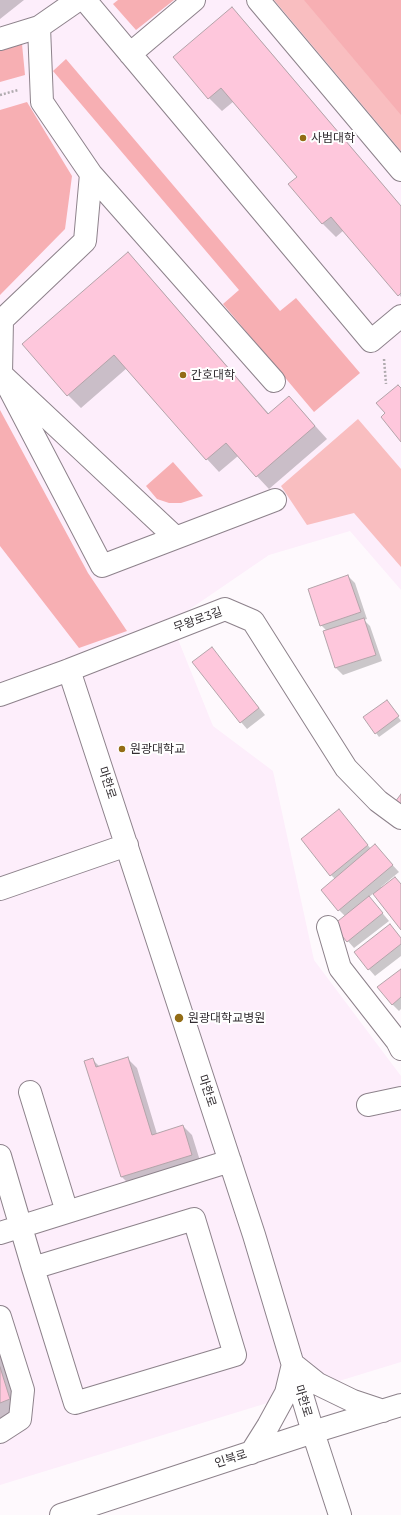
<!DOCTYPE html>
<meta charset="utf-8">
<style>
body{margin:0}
canvas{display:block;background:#fef9fd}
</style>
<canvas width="401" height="1515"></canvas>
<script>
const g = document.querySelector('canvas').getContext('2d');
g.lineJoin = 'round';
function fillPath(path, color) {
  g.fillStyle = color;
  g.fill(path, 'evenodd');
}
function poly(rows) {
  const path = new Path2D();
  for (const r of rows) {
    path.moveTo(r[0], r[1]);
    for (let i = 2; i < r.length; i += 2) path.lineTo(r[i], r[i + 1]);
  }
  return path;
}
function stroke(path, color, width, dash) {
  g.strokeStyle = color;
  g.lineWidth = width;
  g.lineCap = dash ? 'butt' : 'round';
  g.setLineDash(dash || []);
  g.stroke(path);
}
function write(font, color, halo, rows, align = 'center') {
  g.font = font + ' Montserrat,"Noto Sans KR",sans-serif';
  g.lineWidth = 4;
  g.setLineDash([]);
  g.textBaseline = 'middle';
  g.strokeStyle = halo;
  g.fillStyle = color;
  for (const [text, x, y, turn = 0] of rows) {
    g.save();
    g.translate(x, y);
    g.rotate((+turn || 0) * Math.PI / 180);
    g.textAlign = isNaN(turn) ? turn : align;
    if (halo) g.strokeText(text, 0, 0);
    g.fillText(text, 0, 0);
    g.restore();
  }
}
const built = poly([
 [0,0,401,0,401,590,350,531,269,555,171,622,213,726,273,771,314,960,401,1076,401,1362,0,1485]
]);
const green = poly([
 [274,0,401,0,401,151],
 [358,419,401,469,401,567,354,513,307,525,281,486]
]);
const forest = poly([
 [118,0,174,0,136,30,113,4],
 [304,0,401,0,401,115],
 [22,44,25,75,0,82,0,51],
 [66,59,280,311,296,298,360,373,314,412,223,304,239,290,53,71],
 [27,102,72,176,65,229,0,295,0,110],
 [0,410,88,573,127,631,79,648,0,546],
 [173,462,203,496,181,503,169,503,157,499,146,486]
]);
const shadow = poly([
 [0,0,24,0,0,19],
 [232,9,244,21,401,206,401,297,344,230,336,237,323,224,290,184,298,177,234,101,222,111,209,98,175,57],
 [128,253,140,266,269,414,289,397,327,439,269,489,238,456,219,472,207,459,127,368,81,408,68,395],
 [348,576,355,583,367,619,364,620,370,626,382,661,343,675,336,668,324,632,327,631,321,625],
 [212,649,265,715,247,729,241,722],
 [387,701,401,721,379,737,365,718],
 [345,817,371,849,375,846,399,872,381,887,382,889,395,878,401,884,401,928,374,893,369,897,389,921,354,948,334,925,345,916,339,910,335,879,331,875],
 [390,925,401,938,401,956,375,976,355,953],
 [401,970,401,1009,399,1011,392,1004],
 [127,1058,137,1068,157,1134,183,1126,192,1135,201,1164,131,1186,121,1176,93,1060,100,1067],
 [0,1355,6,1361,22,1412,0,1419]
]);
const building = poly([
 [232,7,401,206,401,293,398,296,331,217,322,224,288,184,297,177,221,88,208,99,173,57,232,7],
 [128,252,268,414,289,396,315,426,256,477,226,443,206,460,114,355,67,396,22,344,128,252],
 [398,385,401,388,401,442,381,417,385,413,376,403,398,385],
 [348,575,361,612,320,626,308,589,348,575],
 [364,618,376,655,335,668,323,631,364,618],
 [212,647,259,708,240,723,192,662,212,647],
 [387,700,399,716,375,734,363,717,387,700],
 [401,794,401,807,395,802,401,794],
 [339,809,368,845,330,876,301,839,339,809],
 [375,844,393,865,338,911,321,890,375,844],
 [395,877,401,884,401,930,373,894,395,877],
 [369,896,383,913,347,942,333,925,369,896],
 [390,924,401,938,401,944,368,970,354,952,390,924],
 [401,969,401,997,392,1005,377,987,401,969],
 [128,1057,152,1135,183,1125,192,1155,121,1177,84,1061,93,1058,96,1067,128,1057],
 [0,1367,10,1399,0,1403,0,1367]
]);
const path = poly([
 [0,95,18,90],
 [384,359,386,384]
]);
const minor = poly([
 [85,0,371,341,401,316],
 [258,0,401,170],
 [39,27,42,102,91,174,85,241,2,320,1,374,175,537],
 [0,39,39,27,78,0],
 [130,54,194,0],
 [91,174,274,381],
 [10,390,102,566,275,500],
 [69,670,254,1235,313,1432,340,1515],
 [0,695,69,670,225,609,253,621,346,768,378,801,401,818],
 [0,889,127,845],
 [328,927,340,968,397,1041,401,1049],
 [30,1092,67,1212],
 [368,1105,401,1098],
 [0,1156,33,1268,75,1403,235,1355,194,1219,33,1268],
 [0,1233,230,1161],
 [0,1317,23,1390,20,1419,0,1432],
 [251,1453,268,1426,286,1393,293,1364,318,1384,353,1401,383,1411],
 [61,1515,313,1432,401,1405]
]);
const markers = [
 [303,138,4,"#936c15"],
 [183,375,4,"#936c15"],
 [122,749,4,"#936c15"],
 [179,1018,5,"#936c15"]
];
const poiNames = [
 ["사범대학",311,138],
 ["간호대학",191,375],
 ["원광대학교",130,749],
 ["원광대학교병원",188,1018]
];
const streetNames = [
 ["무왕로3길",198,620,-20],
 ["마한로",107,783,72],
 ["마한로",207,1091,72],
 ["마한로",303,1401,73],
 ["인북로",231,1459,-18]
];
fillPath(built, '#fdeefb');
fillPath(green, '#f9bec0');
fillPath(forest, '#f7afb3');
fillPath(shadow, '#0003');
fillPath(building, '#fec7dc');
stroke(building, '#b4a4aa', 1);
stroke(minor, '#8d828b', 24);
stroke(path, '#b0abaf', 2.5, [2, 2]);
stroke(minor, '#fff', 22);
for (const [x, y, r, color] of markers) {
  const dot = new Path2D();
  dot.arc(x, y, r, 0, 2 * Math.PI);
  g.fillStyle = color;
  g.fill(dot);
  stroke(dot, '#fff', 1.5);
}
write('12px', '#332e32', '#fff', poiNames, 'left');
write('12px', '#332e32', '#fff', streetNames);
</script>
